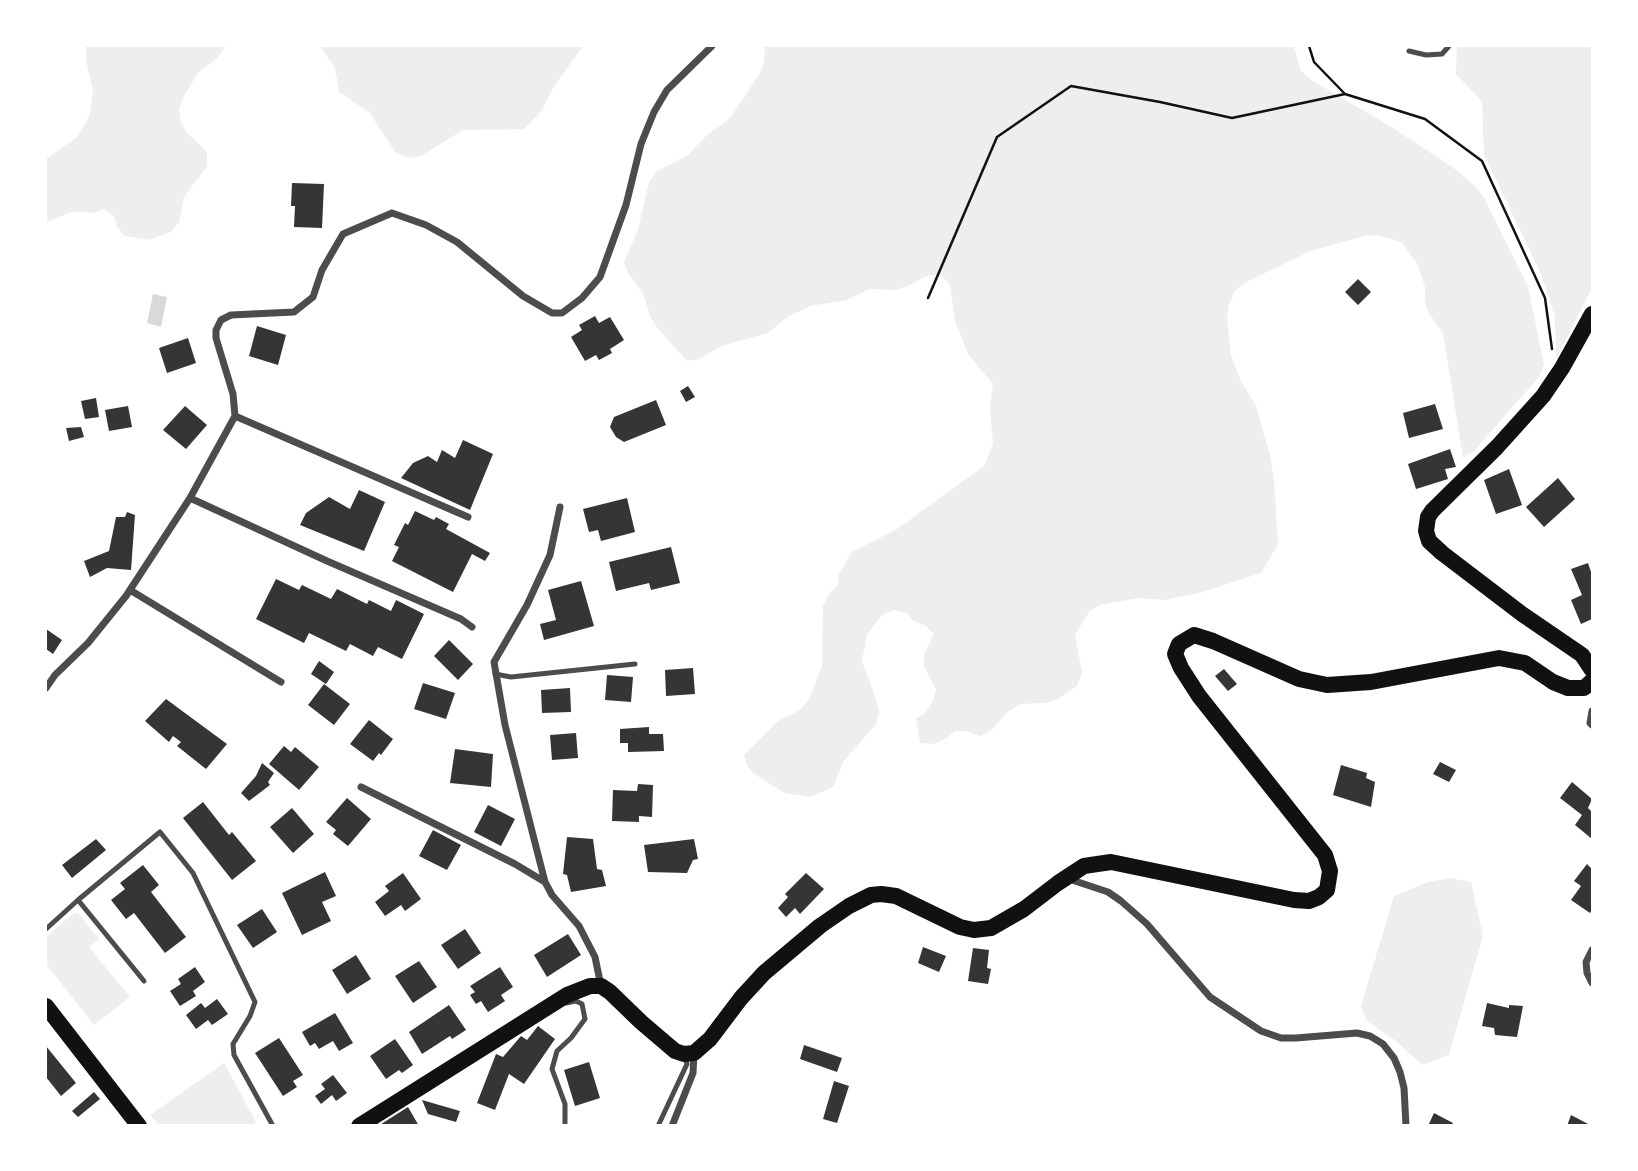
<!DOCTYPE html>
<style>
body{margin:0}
#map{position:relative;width:1638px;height:1171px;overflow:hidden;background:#fff;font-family:Inter,sans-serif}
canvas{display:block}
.frame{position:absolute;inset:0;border:47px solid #fff;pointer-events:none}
</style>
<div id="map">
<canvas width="1638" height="1171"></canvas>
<div class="frame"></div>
</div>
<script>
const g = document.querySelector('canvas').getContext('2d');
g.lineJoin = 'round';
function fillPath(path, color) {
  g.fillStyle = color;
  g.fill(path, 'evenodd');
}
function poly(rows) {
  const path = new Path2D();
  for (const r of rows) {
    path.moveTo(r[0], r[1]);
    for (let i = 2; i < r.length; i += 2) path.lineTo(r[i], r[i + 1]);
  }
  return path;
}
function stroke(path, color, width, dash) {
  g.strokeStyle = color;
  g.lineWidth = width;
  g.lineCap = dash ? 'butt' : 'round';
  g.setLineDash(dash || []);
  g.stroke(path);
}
const green = poly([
 [86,46,226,46,218,57,198,73,184,96,179,109,181,122,188,134,207,152,207,166,184,197,179,222,171,232,148,240,125,236,117,227,114,216,104,209,92,213,80,211,68,213,46,223,46,159,77,137,89,117,93,92,86,60],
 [320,46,583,46,554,86,542,110,524,129,463,130,421,156,408,158,396,153,369,112,339,92,335,68],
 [763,46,1294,46,1301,71,1313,81,1390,126,1455,169,1477,188,1484,198,1528,287,1544,365,1539,377,1474,451,1463,458,1443,333,1428,312,1425,300,1425,287,1417,263,1401,242,1378,235,1365,236,1313,250,1244,283,1235,291,1229,304,1227,317,1231,356,1241,381,1256,406,1270,455,1274,481,1278,544,1261,573,1199,593,1164,600,1138,598,1099,605,1089,612,1075,635,1082,673,1077,686,1056,700,1044,703,1020,704,1008,712,991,730,980,736,966,731,955,731,945,739,933,744,920,743,916,719,926,712,933,701,936,689,924,667,924,655,934,634,925,625,913,621,906,613,894,610,883,614,867,634,862,661,876,699,879,711,876,724,843,762,834,786,811,797,785,793,754,774,747,766,744,755,778,721,800,710,809,700,822,666,823,606,828,595,837,586,839,574,852,552,897,529,984,466,993,444,990,408,993,384,968,354,955,321,950,285,942,276,929,275,908,286,895,290,869,289,847,300,810,306,787,317,768,333,721,346,699,359,687,361,656,326,650,316,643,293,628,273,624,262,638,230,649,182,656,172,688,155,705,137,730,118,760,73,764,62,765,49],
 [1457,46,1592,46,1592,288,1556,360,1555,317,1541,274,1484,155,1482,102,1456,74],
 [1450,878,1471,882,1483,936,1449,1055,1422,1065,1396,1041,1367,1021,1361,1006,1394,896,1428,882],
 [74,913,79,914,99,939,89,947,130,997,94,1025,46,964,46,937],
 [224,1063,256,1122,252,1125,159,1125,150,1115]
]);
const water = poly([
 [153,294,167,297,161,327,147,323]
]);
const building = poly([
 [292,183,324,184,322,228,294,227,295,206,291,206],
 [1358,279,1371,292,1358,305,1345,292],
 [595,316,599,323,610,317,624,340,610,349,612,353,599,360,596,355,585,361,571,337,582,330,579,325],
 [257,326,286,335,278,365,249,356],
 [188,338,196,363,167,373,159,348],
 [688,386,695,397,686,402,680,391],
 [96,398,99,417,85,419,81,401],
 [656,400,666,425,624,442,616,437,610,427,614,417],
 [1435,404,1443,429,1409,438,1403,413],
 [128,406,132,427,109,431,105,410],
 [185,406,207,425,186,449,163,430],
 [81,427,84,437,69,441,66,428],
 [463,440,493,454,470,510,401,478,413,463,428,456,437,462,442,450,455,458],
 [1450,449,1456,467,1445,469,1448,479,1416,489,1408,464],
 [1509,469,1522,505,1496,514,1484,480],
 [1558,478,1575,499,1544,527,1526,507],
 [359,490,385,502,364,551,300,525,306,513,329,497,350,509],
 [627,498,635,532,601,541,598,530,589,532,583,509],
 [415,511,434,520,436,517,449,524,446,529,490,553,485,561,472,554,453,592,392,561,399,547,394,545,405,523,408,525],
 [127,512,135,515,131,570,107,568,90,577,84,561,109,551,116,517,125,517],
 [671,547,680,583,651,590,649,583,616,591,609,562],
 [1588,563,1592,575,1592,619,1581,624,1571,600,1582,595,1571,569],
 [276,579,299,590,302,585,331,599,337,589,367,604,369,600,391,611,396,600,424,614,402,659,378,647,373,656,350,644,346,651,309,633,304,643,256,619],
 [581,581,594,626,544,640,540,624,556,620,548,590],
 [46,629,62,640,53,654,46,649],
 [449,640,473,664,458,680,434,656],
 [319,661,334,672,326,684,311,674],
 [693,668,695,694,666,696,665,670],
 [1224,669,1237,684,1228,691,1215,676],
 [607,675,633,677,631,702,605,700],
 [423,683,455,693,446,719,414,709],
 [324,684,350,704,334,725,308,705],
 [570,688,571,712,542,713,541,690],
 [166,699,227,744,206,769,177,746,181,742,173,736,169,742,145,721],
 [369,720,393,739,381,755,379,753,373,761,350,744],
 [649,727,649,734,663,734,664,751,628,752,628,743,620,743,620,729],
 [576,733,578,758,552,760,550,735],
 [284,746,291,752,295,747,319,767,299,790,269,764],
 [455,749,493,754,491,787,450,783],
 [1440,762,1456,770,1449,782,1433,774],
 [262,763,274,773,268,782,270,785,249,801,241,793,256,776],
 [1341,765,1367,773,1366,778,1375,782,1371,807,1333,795],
 [1572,782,1592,799,1588,808,1592,812,1592,839,1575,825,1582,815,1560,798],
 [638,784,653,785,652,817,639,816,639,822,612,821,613,790,637,791],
 [347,798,371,819,348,846,333,834,336,830,326,822],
 [203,802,229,835,232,832,256,861,232,880,183,818],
 [488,805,515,819,501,846,474,832],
 [292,808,314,834,293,853,270,827],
 [433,830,461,845,447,870,419,856],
 [567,837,593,839,597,869,602,870,606,886,571,892,567,875,563,874],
 [96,839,106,850,72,878,62,865],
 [694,839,698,859,693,860,687,873,648,872,644,845],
 [1587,864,1592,869,1592,910,1590,913,1571,900,1581,886,1574,881],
 [143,865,159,885,151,892,186,937,165,953,134,913,126,919,111,900,125,889,120,883],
 [325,872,336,896,322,902,331,921,302,935,282,893],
 [403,873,421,899,405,911,401,905,385,916,375,902,389,891,385,886],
 [806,873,824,889,800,914,795,908,786,917,778,908,788,897,785,894],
 [262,909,277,932,253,948,237,925],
 [465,929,481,953,458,969,441,945],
 [568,934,581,955,547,977,534,955],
 [923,947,946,956,939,972,918,963],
 [973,948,989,950,987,968,991,969,988,984,968,981],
 [356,955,371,979,347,994,332,970],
 [419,961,437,987,413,1003,395,976],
 [195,967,205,982,193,991,196,996,180,1006,170,991,181,984,178,979],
 [500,967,513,987,501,995,505,1001,488,1012,481,1001,476,1004,470,995,475,992,470,986],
 [217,999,228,1014,212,1025,208,1020,196,1029,186,1015,201,1003,205,1008],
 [1487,1003,1509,1008,1509,1005,1523,1006,1517,1037,1495,1035,1494,1028,1482,1026],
 [449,1005,466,1030,452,1039,450,1036,422,1054,409,1032],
 [335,1013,353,1043,339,1051,333,1041,319,1049,315,1043,310,1046,302,1032],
 [538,1026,555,1039,524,1084,509,1074,495,1110,477,1103,496,1054,503,1057,521,1036,527,1040],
 [279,1038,303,1075,293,1081,297,1087,283,1096,255,1053],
 [395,1039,413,1065,402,1073,399,1070,386,1079,370,1056],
 [804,1045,842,1058,837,1072,800,1059],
 [46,1046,76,1083,61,1096,46,1077],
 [589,1062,600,1098,575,1106,564,1070],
 [333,1075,347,1093,336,1101,332,1095,321,1104,315,1096,325,1089,321,1084],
 [834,1081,849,1086,837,1123,823,1119],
 [94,1092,100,1099,78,1117,72,1111],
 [422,1100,460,1111,456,1122,428,1114],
 [408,1107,419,1126,378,1126],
 [1434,1113,1453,1123,1451,1126,1428,1126],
 [1571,1115,1592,1126,1567,1126]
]);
const path = poly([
 [1309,46,1314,62,1345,94],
 [928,298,997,137,1071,86,1160,102,1232,118,1345,94,1425,119,1482,161,1545,298,1552,349]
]);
const service = poly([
 [1409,51,1426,55,1442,54,1449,46],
 [495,674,511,677,635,664],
 [78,900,160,832,193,873,255,1002,250,1016,233,1044,234,1055,273,1126],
 [46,929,78,900,144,981],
 [565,1126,565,1104,552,1069,557,1051,571,1038,585,1019,582,1004,576,1001,566,1003],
 [658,1126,687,1064,684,1055]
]);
const minor = poly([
 [235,416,468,517],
 [190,498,327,561,461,619,472,627],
 [130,590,281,682],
 [46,688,55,675,88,643,126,596,190,498,235,416,233,394,216,338,216,330,221,320,231,315,294,312,313,297,322,270,343,234,392,213,426,225,457,242,523,296,552,313,562,313,582,298,600,277,626,205,641,144,654,112,667,90,712,46],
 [1592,711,1590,723,1592,725],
 [361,787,515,864,545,882,552,895,579,926,595,957,601,986],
 [1066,878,1108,892,1121,901,1147,924,1210,997,1261,1031,1281,1038,1296,1038,1357,1033,1370,1036,1383,1044,1394,1058,1400,1072,1404,1088,1406,1126],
 [545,882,505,725,494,662,527,605,550,555,560,507],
 [1592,950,1586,962,1587,973,1592,983],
 [672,1126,693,1073,694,1053]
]);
const primary = poly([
 [1592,314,1562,368,1543,396,1497,447,1432,511,1428,517,1426,531,1429,541,1442,553,1522,614,1582,655,1592,670],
 [46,1006,139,1126],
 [359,1126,567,995,590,986,601,986,610,992,641,1022,675,1051,684,1054,694,1053,710,1039,741,998,764,973,820,926,849,906,871,895,881,894,896,896,960,927,974,930,991,928,1024,909,1058,883,1084,866,1111,862,1294,900,1309,901,1319,897,1327,890,1330,871,1325,855,1199,696,1181,668,1175,654,1179,644,1194,635,1213,641,1299,679,1327,685,1371,682,1499,658,1525,663,1553,682,1568,688,1584,688,1592,681]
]);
fillPath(green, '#eee');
fillPath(water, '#d9d9d9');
fillPath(building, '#353535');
stroke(path, '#111', 2.5);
stroke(service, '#4c4c4c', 5);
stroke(minor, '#4c4c4c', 7);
stroke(primary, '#111', 16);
</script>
